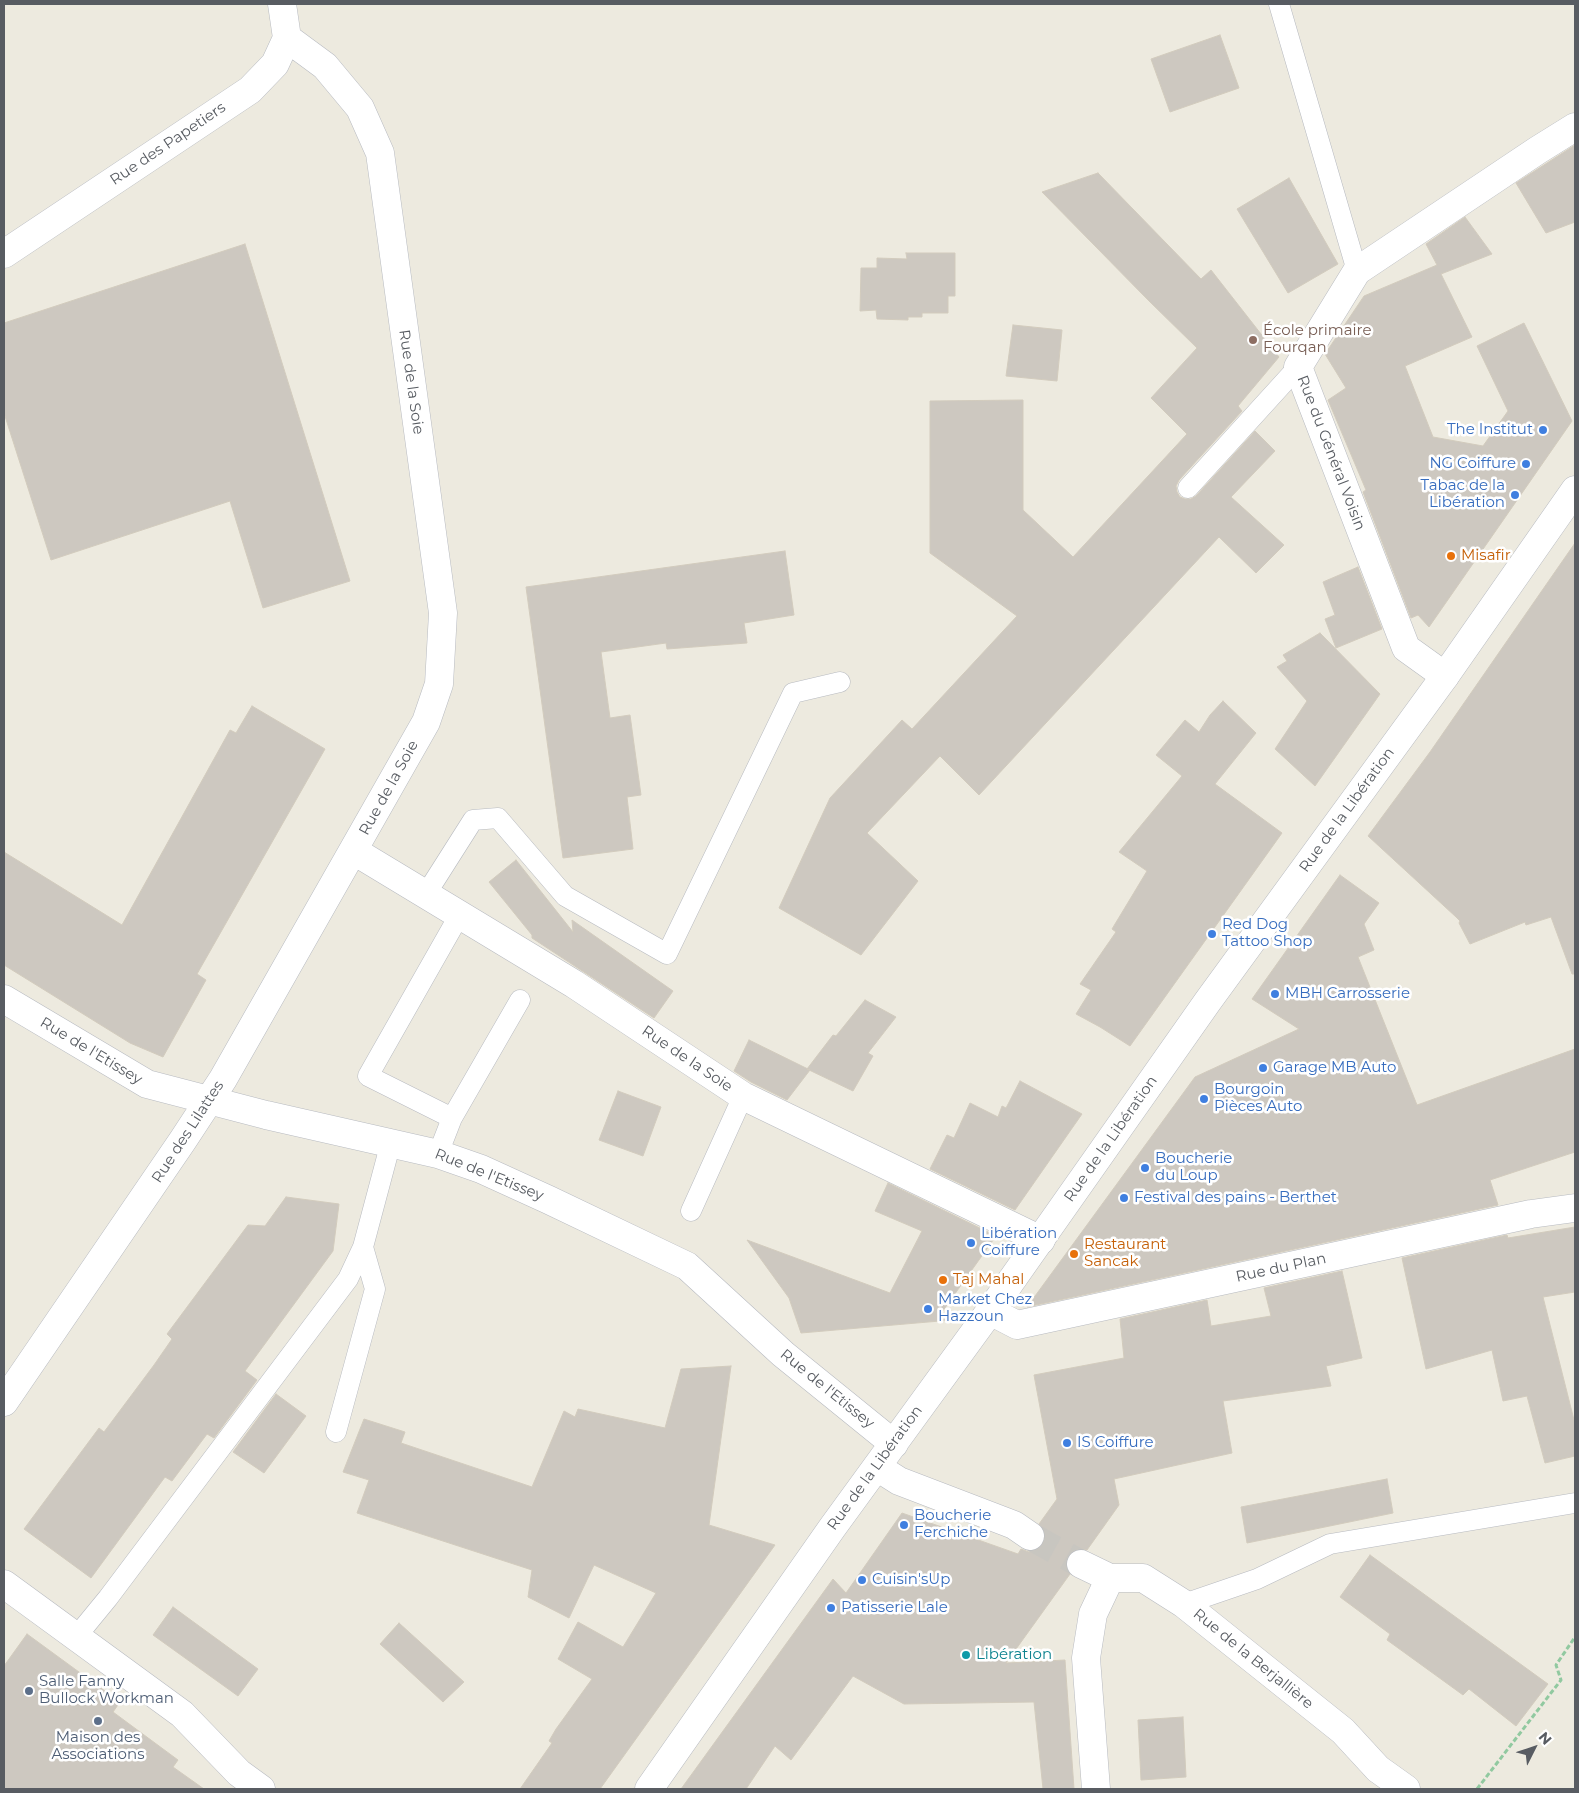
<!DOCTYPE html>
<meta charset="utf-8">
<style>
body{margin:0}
#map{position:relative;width:1579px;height:1793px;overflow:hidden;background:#edeadf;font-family:Montserrat,sans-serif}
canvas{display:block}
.frame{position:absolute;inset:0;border:5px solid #585c62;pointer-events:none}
.north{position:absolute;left:1509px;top:1723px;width:50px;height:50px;-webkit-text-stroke:4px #fff;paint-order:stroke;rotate:49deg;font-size:14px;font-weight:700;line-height:20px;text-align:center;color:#585c62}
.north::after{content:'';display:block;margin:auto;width:18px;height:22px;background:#585c62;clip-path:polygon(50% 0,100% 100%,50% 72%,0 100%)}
</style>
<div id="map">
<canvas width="1579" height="1793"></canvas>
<div class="frame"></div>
<div class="north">N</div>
</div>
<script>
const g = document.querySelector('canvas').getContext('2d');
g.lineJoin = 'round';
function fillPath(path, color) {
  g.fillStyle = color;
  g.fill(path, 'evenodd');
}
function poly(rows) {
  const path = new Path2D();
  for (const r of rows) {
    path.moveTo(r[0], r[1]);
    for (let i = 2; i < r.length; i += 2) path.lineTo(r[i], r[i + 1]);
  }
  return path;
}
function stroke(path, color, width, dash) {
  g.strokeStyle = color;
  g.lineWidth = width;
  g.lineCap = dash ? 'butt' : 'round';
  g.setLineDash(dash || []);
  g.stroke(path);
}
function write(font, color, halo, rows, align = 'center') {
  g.font = font + ' Montserrat,sans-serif';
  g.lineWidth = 5;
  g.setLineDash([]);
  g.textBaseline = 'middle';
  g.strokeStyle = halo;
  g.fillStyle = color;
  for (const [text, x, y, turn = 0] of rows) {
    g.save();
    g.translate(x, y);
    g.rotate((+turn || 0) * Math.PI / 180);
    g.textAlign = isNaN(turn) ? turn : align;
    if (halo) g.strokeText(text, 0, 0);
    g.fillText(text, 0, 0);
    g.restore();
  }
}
const building = poly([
 [1220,35,1239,88,1170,112,1151,59,1220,35],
 [1575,145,1575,222,1546,233,1516,183,1575,145],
 [1098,173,1201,279,1211,270,1279,357,1238,406,1242,411,1179,480,1176,486,1177,492,1180,497,1185,499,1191,499,1196,496,1255,431,1275,451,1231,497,1284,545,1256,573,1219,537,979,795,940,756,867,833,918,881,861,955,779,908,830,798,902,720,912,729,1017,616,930,553,930,401,1023,400,1023,510,1073,557,1187,434,1151,398,1197,348,1148,300,1042,192,1098,173],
 [1289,178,1338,264,1288,293,1237,209,1289,178],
 [1465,217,1492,254,1441,274,1472,337,1405,366,1433,437,1483,446,1508,411,1477,346,1524,323,1572,421,1429,627,1418,615,1411,618,1363,492,1366,490,1328,400,1346,388,1325,354,1364,296,1437,265,1426,244,1465,217],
 [245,244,350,581,263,608,230,501,51,560,4,413,4,323,245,244],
 [906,253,955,253,955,296,948,296,948,313,922,313,922,317,908,317,908,320,877,319,876,310,860,311,861,268,877,268,877,258,907,259,906,253],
 [1013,325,1062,330,1057,381,1006,376,1013,325],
 [1575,543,1575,974,1572,974,1551,917,1526,925,1525,922,1470,944,1459,923,1460,921,1456,917,1368,836,1430,752,1575,543],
 [785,551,794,615,744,623,747,643,667,649,666,643,601,652,610,718,630,715,641,795,627,797,633,849,563,858,526,587,785,551],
 [1358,567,1382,629,1336,648,1325,619,1335,615,1323,582,1358,567],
 [1320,633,1380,694,1315,786,1275,749,1307,701,1277,667,1287,661,1283,655,1320,633],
 [1223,701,1256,733,1215,784,1282,833,1130,1046,1100,1027,1076,1014,1091,990,1080,984,1116,932,1112,929,1147,871,1119,852,1182,776,1156,755,1185,720,1199,732,1210,715,1223,701],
 [252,706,325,749,197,974,206,980,163,1057,130,1043,4,965,4,852,122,925,230,730,236,733,252,706],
 [516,860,573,932,572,920,673,991,654,1018,532,938,532,935,489,882,516,860],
 [1340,875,1379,903,1364,924,1374,950,1358,957,1417,1105,1575,1049,1575,1152,1490,1180,1498,1205,1027,1307,1195,1077,1299,1029,1252,999,1340,875],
 [865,1000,896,1017,868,1053,873,1056,853,1091,807,1069,833,1035,836,1036,865,1000],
 [749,1040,810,1070,787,1100,751,1082,734,1071,749,1040],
 [1020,1081,1082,1114,1015,1210,930,1169,947,1135,954,1138,970,1103,998,1117,1002,1106,1006,1108,1020,1081],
 [618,1091,661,1107,643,1156,599,1140,618,1091],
 [888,1183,996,1236,942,1312,963,1319,801,1333,789,1298,747,1240,890,1293,922,1231,875,1211,888,1183],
 [286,1197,339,1204,333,1251,245,1371,257,1380,214,1438,207,1434,172,1481,165,1477,91,1578,24,1529,99,1428,104,1432,154,1365,172,1339,167,1334,248,1225,265,1226,286,1197],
 [1575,1227,1575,1292,1543,1297,1575,1424,1575,1456,1545,1463,1527,1396,1503,1401,1492,1350,1426,1369,1402,1258,1507,1235,1508,1238,1575,1227],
 [1342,1271,1362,1358,1326,1366,1331,1386,1223,1401,1232,1453,1114,1479,1119,1505,1087,1550,1079,1549,1073,1551,1067,1557,1066,1566,1070,1574,1006,1663,1065,1660,1074,1789,1043,1789,1034,1702,904,1704,853,1676,791,1760,775,1746,746,1789,681,1789,833,1579,846,1593,902,1513,1018,1554,1021,1549,1029,1552,1037,1550,1043,1545,1046,1537,1044,1530,1039,1524,1057,1499,1034,1375,1124,1358,1120,1319,1207,1300,1211,1326,1271,1316,1264,1288,1342,1271],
 [731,1366,709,1525,775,1545,600,1789,520,1789,552,1743,549,1741,556,1729,592,1679,558,1659,578,1622,623,1647,656,1593,594,1565,569,1618,528,1597,532,1570,357,1513,369,1480,343,1472,364,1419,405,1432,401,1443,532,1487,564,1411,575,1417,578,1409,665,1428,681,1369,731,1366],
 [276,1394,306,1416,264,1473,233,1452,276,1394],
 [1387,1479,1393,1513,1247,1543,1241,1507,1387,1479],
 [1370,1555,1548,1684,1516,1726,1469,1689,1463,1695,1387,1640,1390,1634,1340,1597,1370,1555],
 [173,1607,258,1669,238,1696,153,1635,173,1607],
 [399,1623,464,1682,443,1702,380,1644,399,1623],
 [27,1634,120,1702,113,1712,178,1760,173,1767,204,1789,4,1789,4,1666,27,1634],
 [1183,1717,1186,1777,1141,1780,1138,1720,1183,1717]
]);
const minorTunnel = poly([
 [1030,1536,1081,1564]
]);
const path = poly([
 [1477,1789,1561,1680,1556,1665,1575,1637]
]);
const service = poly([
 [1279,4,1357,271],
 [1188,488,1298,367],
 [426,894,473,820,498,818,565,896,667,954,793,693,840,682],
 [460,914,368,1076,452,1118,520,1000],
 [438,1154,452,1118],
 [691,1211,743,1096],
 [336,1432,375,1289,363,1247,391,1142],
 [1184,1604,1257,1579,1330,1544,1575,1503],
 [76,1637,108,1598,348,1279,363,1247]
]);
const minor = poly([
 [4,254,250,90,275,64,287,38,282,4],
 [1445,676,1406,648,1298,367,1357,271,1538,150,1575,127],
 [354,851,574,984,743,1096,1041,1240],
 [990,1311,1017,1325,1531,1214,1575,1208],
 [4,1402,183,1140,223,1079,426,722,439,684,443,613,380,153,360,108,325,66,287,38],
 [877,1467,899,1481,1014,1525,1030,1536],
 [1081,1564,1110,1578,1143,1578,1184,1604,1343,1731,1378,1769,1406,1789],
 [4,1584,182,1714,239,1773,261,1789],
 [1096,1789,1086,1658,1093,1614,1110,1578]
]);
const tertiary = poly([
 [4,999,147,1084,266,1115,438,1154,481,1169,549,1200,687,1266,783,1354,894,1444],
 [649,1789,832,1528,990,1311,1208,1001,1445,676,1575,490]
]);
const markers = [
 [1253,340,5,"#8d6e63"],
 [1543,430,5,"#3f7fe0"],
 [1526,464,5,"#3f7fe0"],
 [1515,495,5,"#3f7fe0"],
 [1451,556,5,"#e8710a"],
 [1212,934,5,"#3f7fe0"],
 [1275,994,5,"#3f7fe0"],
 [1263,1068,5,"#3f7fe0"],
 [1204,1099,5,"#3f7fe0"],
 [1145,1168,5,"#3f7fe0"],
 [1124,1198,5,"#3f7fe0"],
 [971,1243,5,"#3f7fe0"],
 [1074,1254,5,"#e8710a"],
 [943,1280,5,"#e8710a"],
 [928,1309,5,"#3f7fe0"],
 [1067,1443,5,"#3f7fe0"],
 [904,1525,5,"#3f7fe0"],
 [862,1580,5,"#3f7fe0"],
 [831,1608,5,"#3f7fe0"],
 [966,1655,5,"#0f9aa8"],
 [29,1691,5,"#5c6f8a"],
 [98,1721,5,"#5c6f8a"]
];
const streetNames = [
 ["Rue des Papetiers",168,144,-34],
 ["Rue de la Soie",411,382,82],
 ["Rue du Général Voisin",1331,453,69],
 ["Rue de la Soie",389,788,-61],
 ["Rue de la Libération",1347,810,-54],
 ["Rue de l'Etissey",91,1051,31],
 ["Rue de la Soie",687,1059,34],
 ["Rue des Lilattes",188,1132,-57],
 ["Rue de la Libération",1111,1139,-55],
 ["Rue de l'Etissey",489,1175,22],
 ["Rue du Plan",1281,1268,-12],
 ["Rue de l'Etissey",827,1389,39],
 ["Rue de la Libération",875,1468,-54],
 ["Rue de la Berjallière",1253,1659,39]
];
const educationNames = [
 ["École primaire",1263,331],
 ["Fourqan",1263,348]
];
const shopNames = [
 ["The Institut",1533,430,"right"],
 ["NG Coiffure",1516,464,"right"],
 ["Tabac de la",1505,486,"right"],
 ["Libération",1505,503,"right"],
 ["Red Dog",1222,925],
 ["Tattoo Shop",1222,942],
 ["MBH Carrosserie",1285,994],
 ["Garage MB Auto",1273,1068],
 ["Bourgoin",1214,1090],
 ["Pièces Auto",1214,1107],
 ["Boucherie",1155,1159],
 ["du Loup",1155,1176],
 ["Festival des pains - Berthet",1134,1198],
 ["Libération",981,1234],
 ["Coiffure",981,1251],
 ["Market Chez",938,1300],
 ["Hazzoun",938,1317],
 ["IS Coiffure",1077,1443],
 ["Boucherie",914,1516],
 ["Ferchiche",914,1533],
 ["Cuisin'sUp",872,1580],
 ["Patisserie Lale",841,1608]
];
const foodNames = [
 ["Misafir",1461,556],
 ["Restaurant",1084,1245],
 ["Sancak",1084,1262],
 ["Taj Mahal",953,1280]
];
const cultureNames = [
 ["Libération",976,1655]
];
const serviceNames = [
 ["Salle Fanny",39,1682],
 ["Bullock Workman",39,1699],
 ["Maison des",98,1738,"center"],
 ["Associations",98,1755,"center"]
];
fillPath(building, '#cdc8c0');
stroke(building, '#d2cbbd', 1);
stroke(minorTunnel, '#c8c6c0', 28, [28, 14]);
stroke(service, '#b7bac0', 21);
stroke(minor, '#b7bac0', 29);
stroke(tertiary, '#b7bac0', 29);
stroke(path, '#91c9a0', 3, [5, 2.5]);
stroke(service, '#fff', 20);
stroke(minor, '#fff', 28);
stroke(tertiary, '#fff', 28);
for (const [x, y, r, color] of markers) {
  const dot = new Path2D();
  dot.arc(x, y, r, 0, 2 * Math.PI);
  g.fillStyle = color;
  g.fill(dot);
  stroke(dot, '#fff', 2);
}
write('15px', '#585c62', '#fff', streetNames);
write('15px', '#785e54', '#fff', educationNames, 'left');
write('15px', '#366cbe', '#fff', shopNames, 'left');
write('15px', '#c56008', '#fff', foodNames, 'left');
write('15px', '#0d838f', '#fff', cultureNames, 'left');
write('15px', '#4e5e75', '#fff', serviceNames, 'left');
</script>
